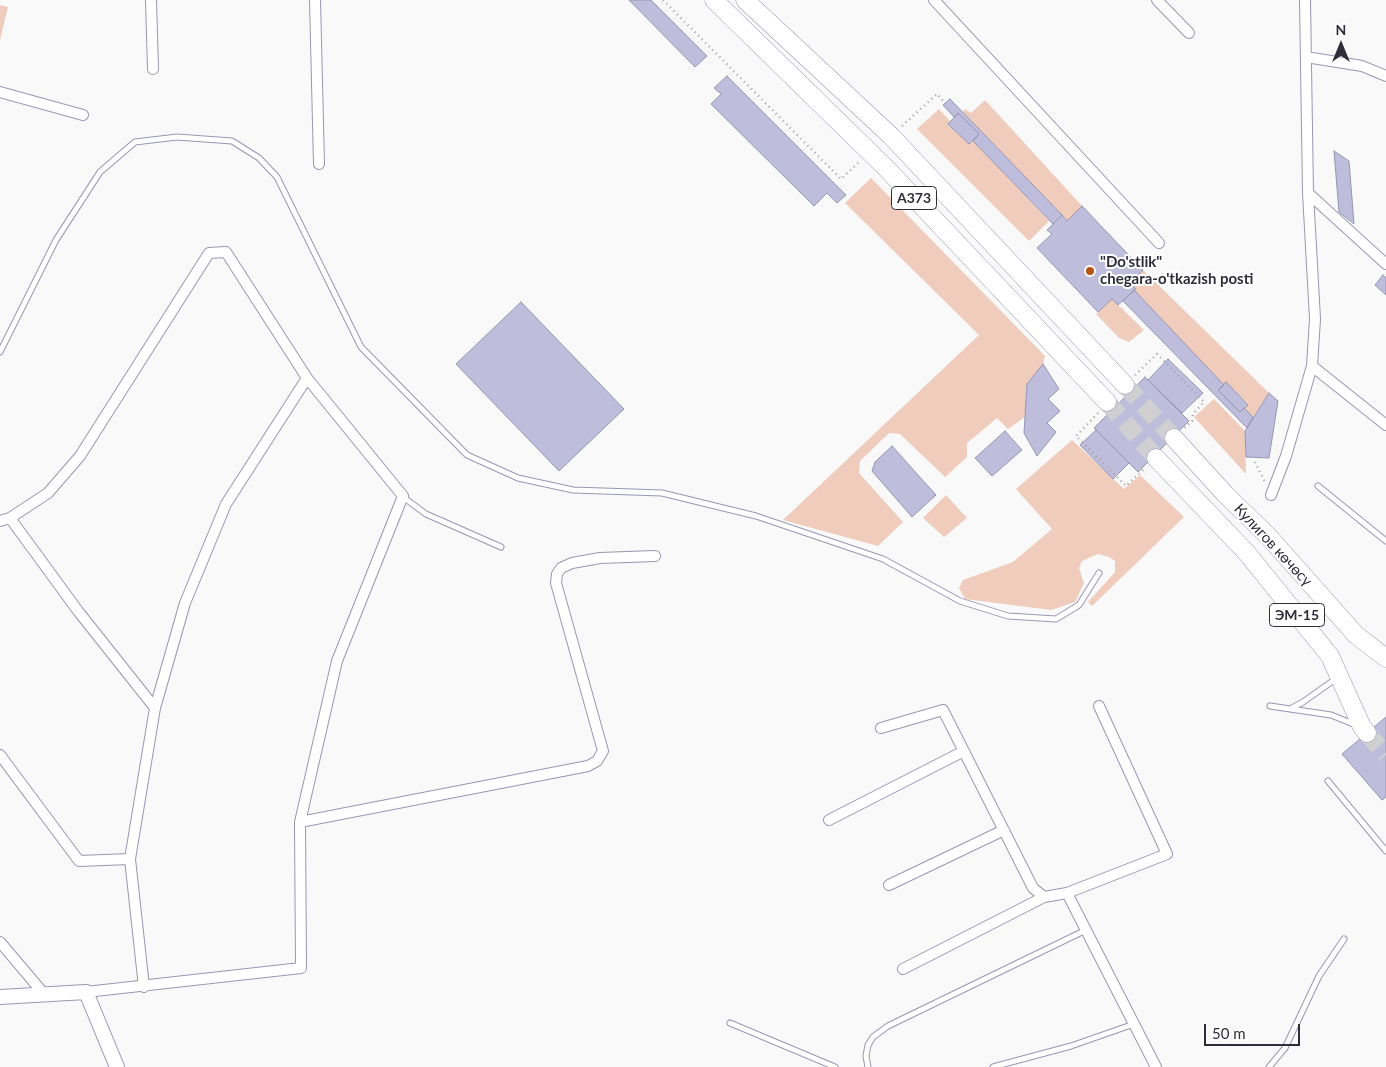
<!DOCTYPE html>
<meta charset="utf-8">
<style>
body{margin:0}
#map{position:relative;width:1386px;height:1067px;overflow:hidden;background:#f9f9f9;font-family:Lato,sans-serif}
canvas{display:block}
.north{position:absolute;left:1316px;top:20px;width:50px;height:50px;-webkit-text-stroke:4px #fff;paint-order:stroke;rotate:0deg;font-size:14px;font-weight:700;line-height:20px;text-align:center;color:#2e2d39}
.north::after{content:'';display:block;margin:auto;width:18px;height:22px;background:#2e2d39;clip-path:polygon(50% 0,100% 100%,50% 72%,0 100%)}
.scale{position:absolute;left:1204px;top:1024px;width:96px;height:22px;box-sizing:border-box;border:2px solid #2e2d39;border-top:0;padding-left:6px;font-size:15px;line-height:18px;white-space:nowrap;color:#2e2d39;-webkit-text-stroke:4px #fff;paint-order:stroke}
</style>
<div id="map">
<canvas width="1386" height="1067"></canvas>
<div class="north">N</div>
<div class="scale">50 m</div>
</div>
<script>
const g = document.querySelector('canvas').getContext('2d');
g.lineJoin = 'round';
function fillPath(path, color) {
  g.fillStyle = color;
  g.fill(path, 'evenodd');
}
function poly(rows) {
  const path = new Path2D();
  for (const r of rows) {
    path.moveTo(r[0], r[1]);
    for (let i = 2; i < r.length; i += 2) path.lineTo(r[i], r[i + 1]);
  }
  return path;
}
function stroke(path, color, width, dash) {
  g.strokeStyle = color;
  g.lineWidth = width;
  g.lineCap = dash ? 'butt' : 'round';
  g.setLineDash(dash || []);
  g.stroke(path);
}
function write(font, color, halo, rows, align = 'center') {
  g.font = font + ' Lato,sans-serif';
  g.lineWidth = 4;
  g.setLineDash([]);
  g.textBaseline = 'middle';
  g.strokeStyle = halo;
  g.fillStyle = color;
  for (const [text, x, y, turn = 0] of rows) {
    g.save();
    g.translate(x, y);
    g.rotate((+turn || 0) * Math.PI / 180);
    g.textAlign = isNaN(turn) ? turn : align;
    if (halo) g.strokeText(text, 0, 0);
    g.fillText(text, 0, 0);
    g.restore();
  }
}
const green = poly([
 [0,5,8,7,0,40],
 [985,100,1082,206,1067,221,963,112,965,109,971,113],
 [939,109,950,121,948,124,969,144,973,141,1049,221,1029,241,917,129],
 [871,178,1045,356,1043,364,1027,384,1025,417,1008,429,997,418,967,443,967,457,945,477,900,434,889,433,860,461,859,473,903,522,878,546,783,520,979,335,845,203],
 [1143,270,1269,393,1253,417,1244,408,1248,404,1226,383,1224,385,1134,290,1130,283],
 [1112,299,1144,330,1129,342,1119,338,1096,314],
 [1214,399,1245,431,1246,474,1194,417],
 [1072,440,1124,489,1140,475,1184,517,1092,606,1088,602,1115,572,1115,561,1109,557,1098,554,1082,561,1079,568,1084,583,1075,602,1051,610,965,599,959,588,963,580,1013,562,1052,529,1016,489],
 [946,495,967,518,944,537,923,518]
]);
const building = poly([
 [629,0,651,0,707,56,695,67,629,0],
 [727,76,846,195,837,203,827,193,814,206,711,104,721,94,714,88,727,76],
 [950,99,1062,215,1053,224,973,141,979,134,958,113,954,117,943,105,950,99],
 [958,113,979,134,969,144,948,124,958,113],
 [1334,151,1349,161,1354,224,1339,212,1334,151],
 [1082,206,1143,270,1130,283,1136,289,1118,305,1112,299,1098,312,1037,248,1052,234,1047,230,1062,215,1067,221,1082,206],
 [1383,275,1386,278,1386,295,1375,285,1383,275],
 [1134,290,1224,385,1218,390,1240,412,1244,408,1253,417,1247,428,1123,301,1134,290],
 [521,302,624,409,559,471,456,364,521,302],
 [1168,359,1203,393,1182,413,1148,380,1168,359],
 [1043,364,1059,389,1048,399,1060,411,1047,423,1056,432,1037,456,1024,433,1027,384,1043,364],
 [1145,377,1189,421,1138,472,1094,428,1145,377],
 [1226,382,1248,405,1240,412,1218,390,1226,382],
 [1269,393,1278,401,1269,458,1246,457,1245,431,1269,393],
 [1096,430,1129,463,1113,479,1080,445,1096,430],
 [1005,431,1022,450,992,476,975,458,1005,431],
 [892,446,936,495,912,517,872,471,875,462,892,446],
 [1386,717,1386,797,1382,800,1342,754,1386,717]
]);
const trunkTunnel = poly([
 [1125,385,1174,438],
 [1107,402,1156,458],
 [1367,733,1386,755]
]);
const path = poly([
 [663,0,841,179,859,162],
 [902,126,937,94,944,102],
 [1135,375,1157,354,1204,402,1193,414,1192,421,1184,428],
 [1098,413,1076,436,1126,486,1145,468],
 [1255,462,1265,482]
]);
const service = poly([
 [0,352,56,240,100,172,135,142,177,137,232,141,259,158,277,177,361,347,467,455,518,478,573,490,662,493,756,516,883,559,960,601,1008,616,1056,619,1079,605,1099,573],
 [1318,486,1386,541],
 [403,497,426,514,501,547],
 [1270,706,1331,715,1356,725],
 [1290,709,1303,702,1337,678],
 [1328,781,1386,851],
 [730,1023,835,1067],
 [868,1067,866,1056,868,1045,873,1037,888,1026,1086,930],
 [993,1067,1071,1046,1134,1024],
 [1269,1067,1285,1048,1319,976,1344,939]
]);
const minor = poly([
 [151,0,153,69],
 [315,0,319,164],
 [934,0,1159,243],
 [1157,0,1189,33],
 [1306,57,1362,66,1386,76],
 [0,92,83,115],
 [1308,193,1386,264],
 [1312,366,1386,425],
 [1271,495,1286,456,1312,366,1315,319,1308,193,1305,0],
 [10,518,78,611,155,708],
 [0,521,10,518,48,493,80,456,209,253,226,252,307,378,403,496,337,661,300,822,301,968,86,992],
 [881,728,943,710,1033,888,1044,897,1067,893,1167,854,1099,706],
 [0,755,79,861,130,859],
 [829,820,964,751],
 [300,822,588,766,597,761,603,751,556,583,557,574,561,568,572,563,600,558,655,556],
 [889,885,1004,830],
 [1067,893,1156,1067],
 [0,942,44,994],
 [903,969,1044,897],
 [144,987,130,859,155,708,185,603,226,504,307,378]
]);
const tertiary = poly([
 [0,997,86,992,117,1067]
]);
const trunk = poly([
 [714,0,886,168,1107,402],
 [745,0,891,136,1125,385],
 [1174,438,1225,494,1269,537,1356,635,1386,658],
 [1156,458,1246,552,1330,656,1362,727,1367,733]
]);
const markers = [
 [1090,271,5,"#b75517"]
];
const shields = [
 [914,198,45],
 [1297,615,55]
];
const shieldNames = [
 ["A373",914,198],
 ["ЭМ-15",1297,615]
];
const poiNames = [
 ["\"Do'stlik\"",1100,262],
 ["chegara-o'tkazish posti",1100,279]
];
const streetNames = [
 ["Кулигов көчөсү",1273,545,47]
];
fillPath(green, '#efccbb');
fillPath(building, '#bfbddc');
stroke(building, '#9695b2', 1);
stroke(trunkTunnel, '#d0d0d3', 18, [18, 9]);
stroke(service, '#9897b4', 7);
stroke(minor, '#9897b4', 12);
stroke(tertiary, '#9897b4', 16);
stroke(trunk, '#9897b4', 19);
stroke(path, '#a2a2a7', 2.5, [1, 4]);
stroke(service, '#fff', 5);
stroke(minor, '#fff', 10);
stroke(tertiary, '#fff', 14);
stroke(trunk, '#fff', 18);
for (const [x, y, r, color] of markers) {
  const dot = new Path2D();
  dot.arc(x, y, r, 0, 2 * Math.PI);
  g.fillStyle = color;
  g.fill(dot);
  stroke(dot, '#fff', 2);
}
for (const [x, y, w] of shields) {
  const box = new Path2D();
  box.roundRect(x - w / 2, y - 11.5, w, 23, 4);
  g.fillStyle = '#fff';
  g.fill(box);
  stroke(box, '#2e2d39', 1);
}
write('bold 14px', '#2e2d39', null, shieldNames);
write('bold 15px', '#2e2d39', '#fff', poiNames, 'left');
write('15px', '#2e2d39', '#fff', streetNames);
</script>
